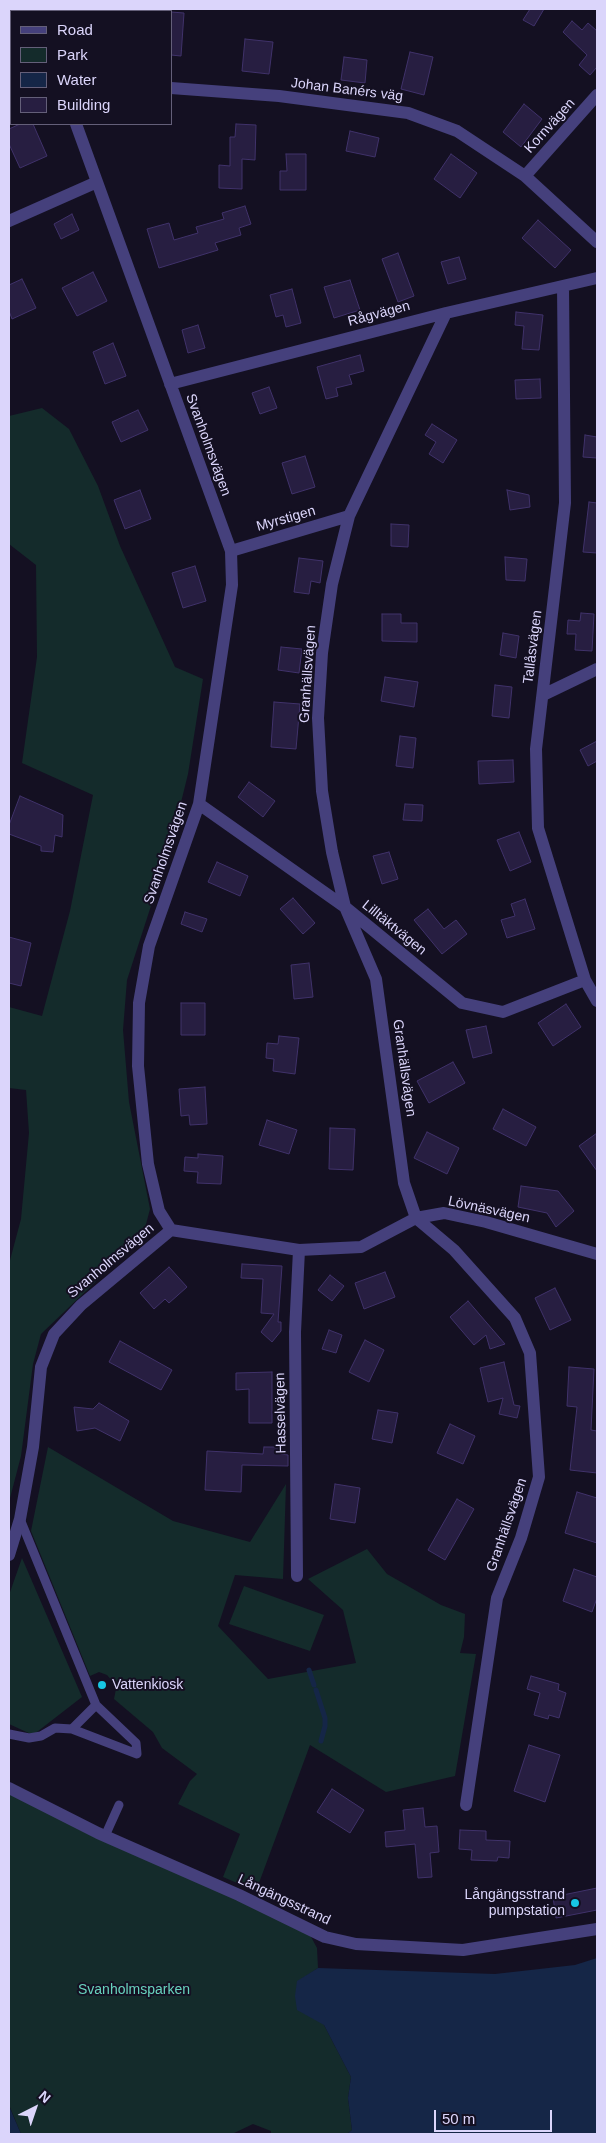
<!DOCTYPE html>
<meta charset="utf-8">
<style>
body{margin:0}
#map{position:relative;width:606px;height:2143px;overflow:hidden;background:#141022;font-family:Helvetica,sans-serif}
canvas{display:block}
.frame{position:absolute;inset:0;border:10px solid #dbd5fb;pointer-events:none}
.legend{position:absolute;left:10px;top:10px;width:162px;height:115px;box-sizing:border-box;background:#141022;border:1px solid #645f79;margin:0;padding:6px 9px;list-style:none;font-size:15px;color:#dbd5fb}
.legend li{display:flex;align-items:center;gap:10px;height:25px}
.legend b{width:25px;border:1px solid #645f79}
.north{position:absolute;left:10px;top:2083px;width:50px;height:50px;-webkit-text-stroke:4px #141022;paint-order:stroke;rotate:41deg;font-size:14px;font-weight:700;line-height:20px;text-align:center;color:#dbd5fb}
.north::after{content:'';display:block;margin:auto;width:18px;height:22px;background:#dbd5fb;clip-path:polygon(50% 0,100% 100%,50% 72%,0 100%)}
.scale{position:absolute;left:434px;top:2110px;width:118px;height:22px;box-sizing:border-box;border:2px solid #dbd5fb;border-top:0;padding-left:6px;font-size:15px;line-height:18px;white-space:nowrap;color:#dbd5fb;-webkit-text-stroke:4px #141022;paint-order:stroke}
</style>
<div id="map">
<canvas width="606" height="2143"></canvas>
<div class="frame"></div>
<ul class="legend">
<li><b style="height:6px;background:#45407c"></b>Road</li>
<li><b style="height:14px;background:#142b2b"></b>Park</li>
<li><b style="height:14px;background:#152647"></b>Water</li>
<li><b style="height:14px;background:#271e41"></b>Building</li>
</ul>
<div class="north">N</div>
<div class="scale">50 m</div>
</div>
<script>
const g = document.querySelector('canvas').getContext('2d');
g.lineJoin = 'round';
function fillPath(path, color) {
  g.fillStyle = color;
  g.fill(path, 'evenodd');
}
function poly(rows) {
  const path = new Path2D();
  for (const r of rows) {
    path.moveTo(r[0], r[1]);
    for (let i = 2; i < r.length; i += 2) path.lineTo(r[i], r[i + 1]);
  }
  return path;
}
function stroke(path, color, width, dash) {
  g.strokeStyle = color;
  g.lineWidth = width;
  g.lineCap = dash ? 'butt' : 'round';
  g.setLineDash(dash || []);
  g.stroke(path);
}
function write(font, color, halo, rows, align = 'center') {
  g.font = font + ' Helvetica,sans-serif';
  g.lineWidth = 4;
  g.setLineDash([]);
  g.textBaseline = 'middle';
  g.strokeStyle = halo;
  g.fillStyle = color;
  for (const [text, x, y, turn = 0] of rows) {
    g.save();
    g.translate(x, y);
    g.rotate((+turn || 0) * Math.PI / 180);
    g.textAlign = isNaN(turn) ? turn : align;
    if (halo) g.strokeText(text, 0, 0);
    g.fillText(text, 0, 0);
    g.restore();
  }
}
const green = poly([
 [42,408,69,429,98,486,120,546,175,667,203,679,188,774,170,847,127,980,123,1030,129,1102,150,1209,144,1232,131,1248,41,1334,33,1364,21,1456,9,1502,9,1264,21,1219,29,1133,26,1090,9,1088,9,1007,42,1016,70,911,93,795,22,763,37,657,36,565,9,544,9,416],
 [48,1447,173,1521,250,1542,286,1484,283,1579,235,1575,218,1626,268,1679,356,1663,343,1610,308,1579,367,1549,387,1574,441,1605,465,1614,464,1637,460,1653,476,1654,455,1776,386,1792,310,1745,256,1891,223,1877,240,1834,178,1804,190,1781,197,1774,162,1748,153,1732,114,1699,116,1689,113,1682,107,1675,99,1672,90,1676,31,1531],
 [22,1558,82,1697,33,1735,9,1724,9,1595],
 [244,1586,324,1615,310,1651,229,1624],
 [9,1794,309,1933,317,1948,318,1968,297,1982,324,2025,351,2077,348,2098,352,2130,347,2134,271,2134,271,2131,253,2124,232,2134,21,2134,9,2105]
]);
const water = poly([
 [597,1958,597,2134,347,2134,352,2130,348,2098,351,2077,324,2025,297,2010,295,1996,297,1981,318,1968,495,1974,575,1965],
 [9,2105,9,2106,21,2134,9,2134]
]);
const stream = poly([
 [309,1670,314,1685],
 [316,1690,325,1718,325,1726,321,1741]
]);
const building = poly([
 [530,9,544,9,534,26,523,20,530,9],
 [171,12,184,13,181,56,171,55,171,12],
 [572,21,582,30,588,23,597,31,597,67,590,75,579,65,587,55,563,32,572,21],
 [245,39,273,42,269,74,242,71,245,39],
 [410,52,433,57,424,95,401,89,410,52],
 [344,57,367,60,365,83,341,80,344,57],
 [524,104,542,119,521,147,503,132,524,104],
 [20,124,33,124,47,156,20,168,9,144,9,129,20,124],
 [236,124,256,125,255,160,242,159,242,189,219,188,219,165,230,166,230,137,235,137,236,124],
 [350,131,379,138,375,157,346,151,350,131],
 [286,154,306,154,306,190,280,190,280,171,287,171,286,154],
 [451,154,477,173,460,198,434,179,451,154],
 [245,206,251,224,239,228,241,235,215,243,218,250,159,268,147,229,169,223,174,240,198,233,196,227,224,219,222,213,245,206],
 [72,214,79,230,61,239,54,224,72,214],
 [538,220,571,250,555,268,522,238,538,220],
 [398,253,414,296,398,302,382,259,398,253],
 [459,257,466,279,448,284,441,262,459,257],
 [93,272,107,301,77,316,62,288,93,272],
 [22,279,36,308,12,319,9,311,9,285,22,279],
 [350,280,360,310,334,318,324,287,350,280],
 [292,289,301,323,286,327,283,315,276,317,270,295,292,289],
 [516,312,543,315,539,350,522,349,524,326,515,325,516,312],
 [198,325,205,348,188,353,182,330,198,325],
 [113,343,126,376,105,384,93,352,113,343],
 [360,355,364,371,349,375,352,384,336,388,338,396,326,399,317,367,360,355],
 [540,379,541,398,516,399,515,380,540,379],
 [269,387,277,408,260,414,252,393,269,387],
 [138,410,148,430,121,442,112,422,138,410],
 [432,424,457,440,443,463,429,454,436,442,425,435,432,424],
 [585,435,597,437,597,458,583,457,585,435],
 [305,456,315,487,292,494,282,463,305,456],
 [140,490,151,519,125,529,114,500,140,490],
 [507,490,529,495,530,507,510,510,507,490],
 [589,502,597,503,597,553,583,552,589,502],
 [391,524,409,525,408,547,391,546,391,524],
 [505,557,527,559,525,581,506,580,505,557],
 [299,558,323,561,320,583,311,581,309,594,294,592,299,558],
 [195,566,206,601,183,608,172,573,195,566],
 [581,613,594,614,592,651,575,650,576,634,567,634,568,620,580,621,581,613],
 [382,614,401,614,401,623,417,623,417,642,382,641,382,614],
 [503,633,519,636,516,658,500,655,503,633],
 [281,647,302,649,299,673,278,670,281,647],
 [385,677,418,682,414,707,381,701,385,677],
 [495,685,512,687,509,718,492,716,495,685],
 [274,702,300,704,296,749,271,747,274,702],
 [400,736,416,738,413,768,396,766,400,736],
 [597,741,597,761,588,766,580,750,597,741],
 [513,760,514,782,479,784,478,761,513,760],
 [249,782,275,801,263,817,238,797,249,782],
 [20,796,63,815,62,837,55,835,53,852,41,851,41,846,9,834,9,825,20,796],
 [405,804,423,805,422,821,403,820,405,804],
 [519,832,531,862,510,871,497,840,519,832],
 [389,852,398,879,382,884,373,856,389,852],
 [217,862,248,876,240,896,208,882,217,862],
 [293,898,315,923,303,934,280,909,293,898],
 [525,899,535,929,507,938,501,920,515,916,511,904,525,899],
 [428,909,444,929,456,920,467,934,442,954,414,920,428,909],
 [185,912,207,919,202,932,181,924,185,912],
 [9,937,31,943,21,986,9,983,9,937],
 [309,963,313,997,294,999,291,965,309,963],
 [181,1003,205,1003,205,1035,181,1035,181,1003],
 [566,1004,581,1027,553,1046,538,1023,566,1004],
 [486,1026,492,1053,473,1058,466,1030,486,1026],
 [279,1036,299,1038,295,1074,273,1071,274,1059,266,1058,267,1043,278,1044,279,1036],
 [453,1062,465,1083,429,1103,417,1081,453,1062],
 [205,1087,207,1124,190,1125,189,1115,181,1116,179,1089,205,1087],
 [503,1109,536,1127,526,1146,493,1129,503,1109],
 [267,1120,297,1130,289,1154,259,1145,267,1120],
 [330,1128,355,1129,353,1170,329,1169,330,1128],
 [427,1132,459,1148,447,1174,414,1158,427,1132],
 [597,1133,597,1171,579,1146,597,1133],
 [198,1154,223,1156,221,1184,197,1183,198,1172,184,1171,185,1157,198,1158,198,1154],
 [521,1186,558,1191,574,1211,556,1227,547,1213,518,1207,521,1186],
 [242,1264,282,1266,278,1322,281,1322,281,1331,272,1342,261,1332,274,1314,261,1313,263,1279,241,1278,242,1264],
 [169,1267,187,1287,169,1303,165,1299,154,1309,140,1293,169,1267],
 [385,1272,395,1297,364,1309,355,1283,385,1272],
 [330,1275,344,1286,332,1301,318,1290,330,1275],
 [555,1288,571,1320,550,1330,535,1298,555,1288],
 [468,1301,480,1315,505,1344,490,1349,486,1335,474,1345,450,1317,468,1301],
 [329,1330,342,1335,336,1353,322,1349,329,1330],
 [365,1340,384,1350,369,1382,349,1372,365,1340],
 [120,1341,172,1370,161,1390,109,1362,120,1341],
 [504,1362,514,1405,520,1406,517,1418,499,1414,503,1398,488,1402,480,1368,504,1362],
 [569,1367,594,1369,591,1430,597,1431,597,1473,570,1470,577,1407,567,1406,569,1367],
 [272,1372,272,1423,249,1423,249,1389,236,1390,236,1373,272,1372],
 [99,1403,129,1421,120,1441,95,1428,77,1431,74,1407,93,1409,99,1403],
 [378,1410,398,1413,392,1443,372,1439,378,1410],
 [450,1424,475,1436,463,1464,437,1453,450,1424],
 [264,1447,281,1447,281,1454,288,1455,288,1466,242,1465,241,1492,205,1490,207,1451,263,1454,264,1447],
 [335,1484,360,1488,355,1523,330,1519,335,1484],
 [577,1492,597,1498,597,1543,565,1533,577,1492],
 [457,1499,474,1509,445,1560,428,1550,457,1499],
 [574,1569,597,1577,597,1598,592,1612,563,1601,574,1569],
 [531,1676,559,1684,558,1690,566,1693,559,1718,549,1715,548,1719,534,1715,540,1693,527,1689,531,1676],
 [529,1745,560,1755,545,1802,514,1791,529,1745],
 [332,1789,364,1810,350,1833,317,1812,332,1789],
 [423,1808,425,1827,437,1826,439,1852,430,1853,432,1877,418,1878,415,1844,386,1847,385,1832,405,1830,403,1810,423,1808],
 [460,1830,486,1831,486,1840,510,1841,509,1858,498,1857,497,1861,471,1860,472,1850,459,1849,460,1830],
 [597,1888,597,1910,556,1918,553,1897,597,1888]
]);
const service = poly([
 [72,1729,96,1705],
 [9,1734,29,1738,41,1736,55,1728,72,1729,137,1754,136,1743,96,1705,20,1519],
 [105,1836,119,1805]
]);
const minor = poly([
 [65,9,65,11],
 [9,49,11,49],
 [171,88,279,96,408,113,457,131,525,176,597,242],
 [525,176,597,95],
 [9,221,97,182],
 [563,286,565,503,536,749,538,828,585,980,597,1001],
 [446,313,349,516,332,584,322,653,318,718,322,791,332,852,345,907,376,979,404,1183,416,1218,454,1250,515,1318,530,1353,539,1477,521,1538,497,1598,466,1805],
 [170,384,446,313,597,278],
 [231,551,349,516],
 [543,695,597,669],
 [199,804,345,907,462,1003,503,1012,585,980],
 [171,1230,299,1250,361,1247,416,1218,444,1213,486,1222,597,1254],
 [9,1555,20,1519,33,1447,41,1367,54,1334,81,1305,171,1230,159,1211,148,1164,138,1066,139,1003,149,946,199,804,232,585,231,551,76,124],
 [297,1576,295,1332,299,1250],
 [9,1788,98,1833,239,1895,325,1937,356,1944,463,1950,597,1929]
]);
const markers = [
 [102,1685,5,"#17c6e4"],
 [575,1903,5,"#17c6e4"]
];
const streetNames = [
 ["Johan Banérs väg",347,90,7],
 ["Kornvägen",550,126,-48],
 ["Rågvägen",379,314,-15],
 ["Svanholmsvägen",208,445,70],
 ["Myrstigen",286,519,-16],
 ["Tallåsvägen",533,647,-83],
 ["Granhällsvägen",308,674,-86],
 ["Svanholmsvägen",166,853,-71],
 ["Lilltäktvägen",394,928,39],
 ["Granhällsvägen",404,1068,82],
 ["Lövnäsvägen",489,1210,12],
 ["Svanholmsvägen",111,1261,-40],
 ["Hasselvägen",281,1413,-91],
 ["Granhällsvägen",507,1525,-71],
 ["Långängsstrand",284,1900,25]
];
const poiNames = [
 ["Vattenkiosk",112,1685],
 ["Långängsstrand",565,1895,"right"],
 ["pumpstation",565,1911,"right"]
];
const parkNames = [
 ["Svanholmsparken",134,1990]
];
fillPath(green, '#142b2b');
fillPath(water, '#152647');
stroke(stream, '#152647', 5);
fillPath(building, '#271e41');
stroke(building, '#40326a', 1);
stroke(service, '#45407c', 9);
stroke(minor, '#45407c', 12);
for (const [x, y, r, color] of markers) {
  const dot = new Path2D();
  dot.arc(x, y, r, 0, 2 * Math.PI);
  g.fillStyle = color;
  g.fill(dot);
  stroke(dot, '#141022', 2);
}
write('14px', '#dbd5fb', '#141022', streetNames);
write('14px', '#dbd5fb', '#141022', poiNames, 'left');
write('14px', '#68d3be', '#141022', parkNames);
</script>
